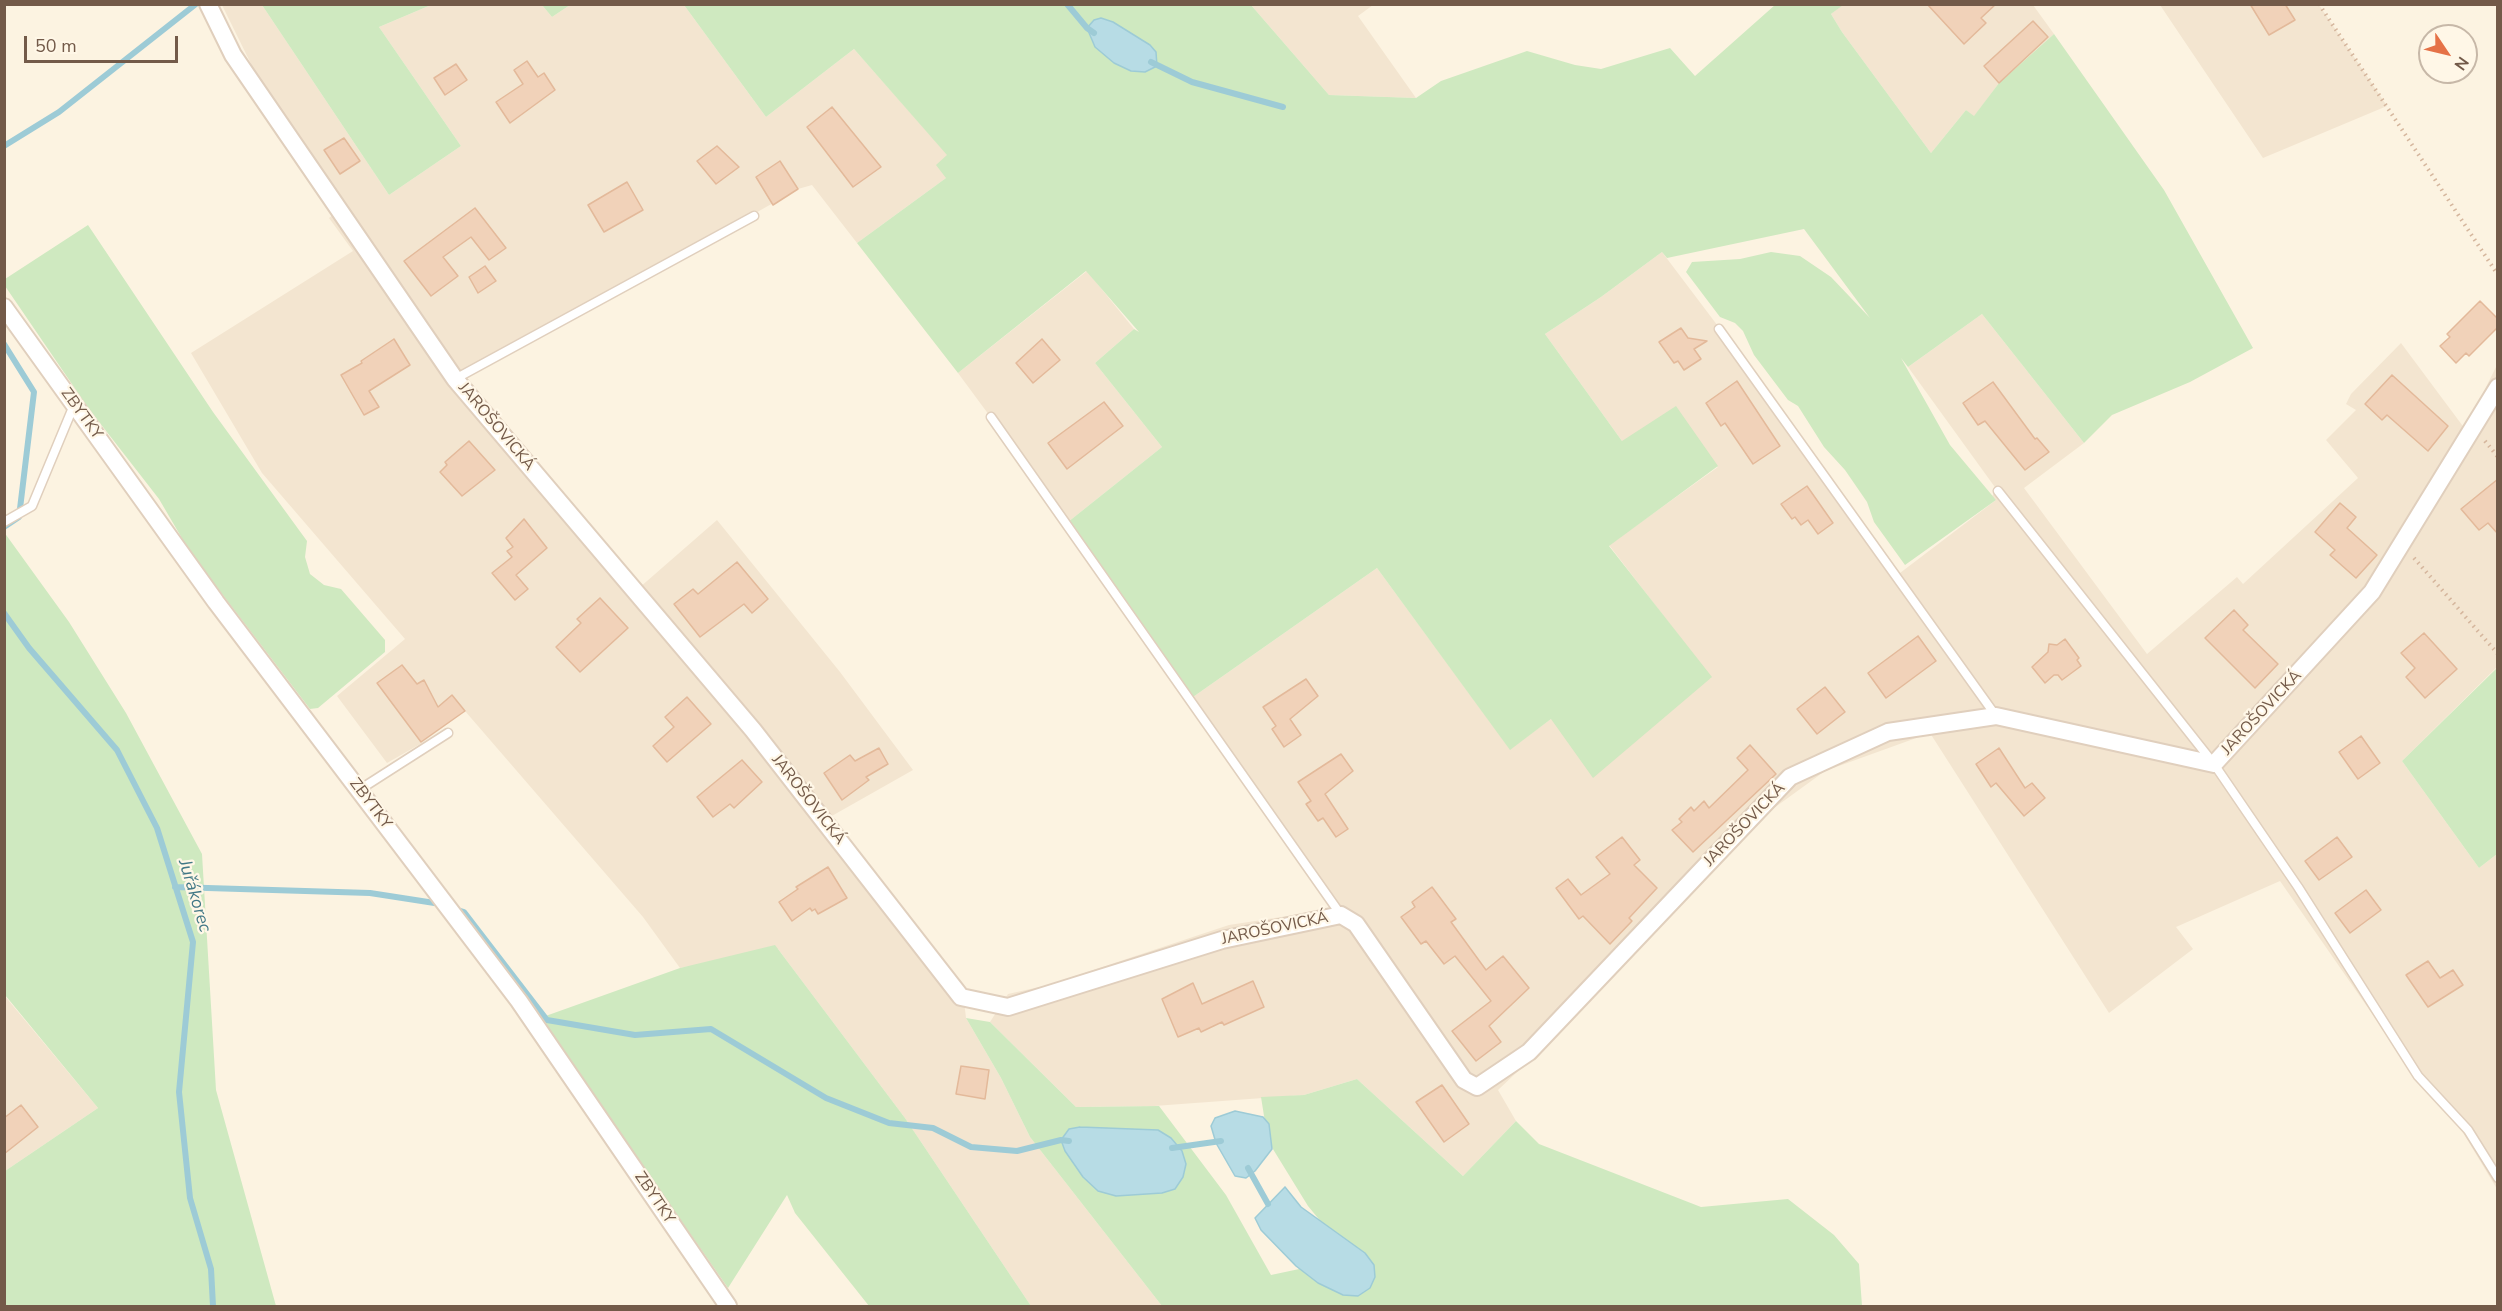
<!DOCTYPE html>
<meta charset="utf-8">
<style>
body{margin:0}
#map{position:relative;width:2502px;height:1311px;overflow:hidden;background:#fcf3e1;font-family:"Nunito Sans",sans-serif}
canvas{display:block}
.frame{position:absolute;inset:0;border:6px solid #735a49;pointer-events:none}
.north{position:absolute;left:2418px;top:24px;width:60px;height:60px;box-sizing:border-box;background:#fff7e7;border:2px solid #c7b8a8;border-radius:50%;rotate:125deg;font-size:16px;font-weight:700;line-height:24px;text-align:center;color:#735a49}
.north::after{content:'';display:block;margin:auto;width:21px;height:27px;background:#e57247;clip-path:polygon(50% 0,100% 100%,50% 72%,0 100%)}
.scale{position:absolute;left:24px;top:36px;width:154px;height:27px;box-sizing:border-box;border:3px solid #735a49;border-top:0;padding-left:8px;font-size:18px;line-height:21px;white-space:nowrap;color:#735a49;-webkit-text-stroke:4px #fff7e7;paint-order:stroke}
</style>
<div id="map">
<canvas width="2502" height="1311"></canvas>
<div class="frame"></div>
<div class="north">N</div>
<div class="scale">50 m</div>
</div>
<script>
const g = document.querySelector('canvas').getContext('2d');
g.lineJoin = 'round';
function fillPath(path, color) {
  g.fillStyle = color;
  g.fill(path, 'evenodd');
}
function poly(rows) {
  const path = new Path2D();
  for (const r of rows) {
    path.moveTo(r[0], r[1]);
    for (let i = 2; i < r.length; i += 2) path.lineTo(r[i], r[i + 1]);
  }
  return path;
}
function stroke(path, color, width, dash) {
  g.strokeStyle = color;
  g.lineWidth = width;
  g.lineCap = dash ? 'butt' : 'round';
  g.setLineDash(dash || []);
  g.stroke(path);
}
function write(font, color, halo, rows, align = 'center') {
  g.font = font + ' "Nunito Sans",sans-serif';
  g.lineWidth = 4.5;
  g.setLineDash([]);
  g.textBaseline = 'middle';
  g.strokeStyle = halo;
  g.fillStyle = color;
  for (const [text, x, y, turn = 0] of rows) {
    g.save();
    g.translate(x, y);
    g.rotate((+turn || 0) * Math.PI / 180);
    g.textAlign = isNaN(turn) ? turn : align;
    if (halo) g.strokeText(text, 0, 0);
    g.fillText(text, 0, 0);
    g.restore();
  }
}
const residential = poly([
 [1843,4,2033,5,2054,34,1999,83,1974,117,1966,110,1931,153,1842,32,1831,14],
 [222,5,262,5,389,195,461,146,379,27,431,5,542,5,552,17,570,5,684,5,766,117,854,49,948,155,946,178,857,243,812,185,798,189,465,377,639,588,717,520,840,672,913,770,830,817,892,894,924,940,962,983,966,1018,1001,1078,1030,1137,1162,1306,1031,1306,905,1118,778,949,680,968,643,917,465,711,422,743,387,763,337,696,405,639,262,473,191,353,353,251,329,218,344,207,256,74],
 [1251,5,1373,5,1358,16,1416,98,1329,95],
 [2160,5,2319,5,2387,106,2263,158],
 [1662,252,1816,456,1900,573,1996,500,1992,496,1997,490,1908,367,1982,314,2084,443,2024,488,2147,654,2237,577,2243,584,2358,478,2326,440,2356,410,2346,404,2351,394,2401,343,2465,429,2497,365,2497,667,2402,761,2479,868,2497,854,2497,1189,2462,1131,2402,1057,2280,881,2176,927,2193,949,2109,1013,1930,733,1825,771,1774,808,1619,965,1534,1056,1498,1090,1516,1121,1463,1176,1357,1079,1304,1095,1154,1106,1076,1107,990,1022,1008,994,1048,985,1229,925,1340,908,1193,697,1377,568,1510,749,1551,719,1711,678,1609,545,1718,467,1622,441,1545,334,1601,297],
 [1087,271,1134,329,1095,363,1162,447,1068,522,958,373],
 [4,995,98,1108,5,1171,4,1171]
]);
const green = poly([
 [262,5,431,5,379,27,461,146,389,195],
 [542,5,570,5,552,17],
 [684,5,1251,5,1329,95,1416,98,1441,81,1527,51,1575,65,1601,69,1670,48,1695,76,1775,5,1843,5,1831,14,1842,32,1931,153,1966,110,1974,116,1999,83,2054,34,2164,190,2253,348,2190,382,2112,415,2084,443,1982,314,1908,367,1901,358,1950,445,1996,500,1905,565,1874,522,1867,502,1845,470,1824,447,1798,406,1788,400,1754,355,1743,331,1735,323,1720,317,1686,272,1692,262,1740,259,1771,252,1800,256,1831,277,1870,318,1804,229,1667,258,1662,252,1601,297,1545,334,1622,441,1676,406,1718,466,1609,546,1712,677,1593,778,1551,719,1510,750,1377,568,1193,697,1068,522,1162,447,1095,363,1134,329,1139,332,1086,271,958,373,857,243,946,178,936,165,947,155,854,49,766,117],
 [88,225,213,412,307,541,305,557,310,574,324,585,341,589,385,640,385,652,318,708,310,709,190,552,159,499,89,409,5,286,5,279],
 [4,532,69,622,126,713,202,854,216,1090,276,1306,5,1306,5,1171,98,1108,5,995],
 [2497,668,2497,854,2479,868,2402,761],
 [775,945,905,1118,1031,1306,869,1306,795,1213,787,1195,728,1288,540,1018,680,968],
 [966,1018,990,1022,1076,1107,1159,1106,1226,1195,1271,1275,1351,1258,1308,1206,1268,1141,1261,1097,1304,1095,1357,1079,1463,1176,1516,1121,1539,1144,1701,1207,1788,1199,1834,1235,1859,1264,1862,1306,1162,1306,1030,1137,1001,1078]
]);
const water = poly([
 [1101,18,1113,22,1150,45,1156,52,1157,66,1145,72,1131,71,1114,63,1095,47,1087,28,1094,20,1101,18],
 [1235,1111,1263,1117,1269,1124,1272,1149,1255,1171,1246,1178,1235,1176,1216,1143,1211,1126,1215,1118,1235,1111],
 [1080,1127,1158,1130,1171,1138,1182,1151,1186,1164,1183,1177,1175,1189,1162,1193,1116,1196,1098,1191,1083,1177,1065,1151,1061,1140,1069,1129,1080,1127],
 [1285,1187,1301,1207,1365,1253,1374,1265,1375,1277,1370,1288,1358,1296,1343,1295,1318,1283,1296,1266,1261,1230,1255,1218,1285,1187]
]);
const stream = poly([
 [1067,4,1087,28,1094,33],
 [1151,62,1192,82,1283,107],
 [4,146,59,112,196,4],
 [4,344,34,392,19,517,4,527],
 [4,613,29,648,117,750,157,828,193,942,179,1092,190,1198,211,1269,213,1306],
 [175,887,370,893,441,904],
 [454,909,464,912,547,1020,635,1035,711,1029,826,1098,889,1123,933,1128,971,1147,1017,1151,1061,1140,1069,1141],
 [1172,1148,1221,1141],
 [1248,1168,1268,1204]
]);
const building = poly([
 [1927,4,1996,4,1981,18,1986,23,1964,44,1927,4],
 [2250,4,2285,4,2295,20,2269,35,2250,4],
 [2033,21,2048,37,1999,83,1984,66,2033,21],
 [527,61,538,77,544,73,555,90,510,123,496,102,523,84,514,70,527,61],
 [456,64,467,80,445,95,434,78,456,64],
 [832,107,881,167,853,187,807,127,832,107],
 [344,138,360,161,340,174,324,150,344,138],
 [717,146,739,167,716,184,697,161,717,146],
 [780,161,798,189,773,205,756,177,780,161],
 [627,182,643,210,604,232,588,205,627,182],
 [475,208,506,248,489,260,471,237,443,257,458,276,431,296,404,261,475,208],
 [485,266,496,281,478,293,469,277,485,266],
 [2480,301,2498,319,2498,327,2469,356,2466,353,2456,363,2440,346,2450,337,2447,334,2480,301],
 [1681,328,1688,338,1707,341,1694,349,1701,359,1684,370,1678,361,1674,363,1659,342,1681,328],
 [394,339,410,365,369,391,379,407,364,415,341,375,362,363,361,361,394,339],
 [1042,339,1060,360,1033,383,1016,363,1042,339],
 [2392,375,2448,426,2428,451,2387,415,2382,420,2365,404,2392,375],
 [1737,381,1780,446,1753,464,1725,423,1721,426,1706,403,1737,381],
 [1993,382,2035,439,2037,438,2049,452,2025,470,1985,421,1978,425,1963,403,1993,382],
 [1104,402,1123,426,1067,469,1048,443,1104,402],
 [469,441,495,470,462,496,440,472,447,465,445,462,469,441],
 [2498,479,2498,534,2488,523,2479,530,2461,509,2498,479],
 [1807,486,1833,523,1818,534,1808,520,1801,525,1795,517,1792,519,1781,504,1807,486],
 [2340,503,2356,517,2347,528,2377,555,2356,578,2330,555,2335,550,2315,532,2340,503],
 [524,519,547,548,516,575,528,589,515,600,492,573,512,557,507,551,513,547,506,538,524,519],
 [737,562,768,599,752,613,744,604,700,637,674,604,693,589,698,594,737,562],
 [600,598,628,628,580,672,556,647,581,623,577,619,600,598],
 [2234,610,2248,625,2243,630,2278,664,2255,688,2205,638,2234,610],
 [2424,633,2457,669,2425,698,2406,677,2415,668,2401,653,2424,633],
 [1918,636,1936,661,1886,698,1868,673,1918,636],
 [2065,639,2079,658,2077,660,2081,666,2062,680,2058,675,2054,675,2045,683,2032,667,2048,652,2049,644,2057,645,2065,639],
 [402,665,417,684,424,680,438,707,452,695,465,711,421,742,377,683,402,665],
 [1306,679,1318,696,1290,719,1301,735,1284,747,1272,729,1276,726,1263,707,1306,679],
 [1825,687,1845,712,1817,734,1797,709,1825,687],
 [687,697,711,724,667,762,653,746,674,727,665,717,687,697],
 [2361,736,2380,763,2358,779,2339,752,2361,736],
 [1750,745,1776,774,1693,852,1672,830,1682,822,1679,819,1691,807,1694,811,1704,801,1709,808,1748,770,1737,758,1750,745],
 [879,748,888,764,866,777,869,780,842,800,824,773,850,755,855,761,879,748],
 [1999,748,2025,788,2032,783,2045,798,2024,816,1996,783,1991,787,1976,764,1999,748],
 [1341,754,1353,771,1325,794,1348,829,1336,837,1323,818,1318,821,1306,804,1311,801,1298,782,1341,754],
 [742,760,762,782,734,808,730,804,713,817,697,797,742,760],
 [1622,837,1640,860,1634,865,1657,888,1629,918,1632,921,1610,944,1583,916,1579,919,1556,888,1568,879,1581,895,1610,874,1596,857,1622,837],
 [2337,837,2352,857,2319,880,2305,861,2337,837],
 [828,867,847,898,818,914,815,909,812,911,810,908,792,921,779,902,798,889,796,887,828,867],
 [1432,887,1456,919,1451,922,1486,970,1503,956,1529,988,1489,1026,1501,1042,1476,1061,1452,1031,1491,1001,1455,956,1444,964,1426,941,1421,944,1401,917,1415,907,1412,902,1432,887],
 [2366,890,2381,910,2350,933,2335,913,2366,890],
 [2428,961,2440,978,2453,970,2463,985,2428,1007,2406,975,2428,961],
 [1253,981,1264,1007,1224,1025,1222,1022,1201,1032,1199,1028,1178,1037,1162,999,1193,983,1202,1004,1253,981],
 [961,1066,989,1070,985,1099,956,1094,961,1066],
 [1442,1085,1469,1124,1444,1142,1416,1102,1442,1085],
 [21,1105,38,1127,4,1154,4,1118,21,1105]
]);
const path = poly([
 [2319,4,2498,275],
 [2485,441,2498,457],
 [2414,558,2498,654]
]);
const service = poly([
 [1719,329,1996,716],
 [455,379,754,216],
 [991,417,1341,915],
 [1998,491,2214,764,2298,887,2418,1076,2468,1130,2498,1178],
 [4,522,32,506,74,405],
 [359,790,448,733]
]);
const minor = poly([
 [208,4,233,55,455,379,753,730,961,997,1008,1007,1222,940,1341,915,1356,924,1464,1080,1477,1087,1529,1052,1790,777,1888,732,1996,716,2214,764,2372,592,2498,387],
 [4,307,216,602,519,1001,728,1306]
]);
const streetNames = [
 ["ZBYTKY",81,414,54],
 ["JAROŠOVICKÁ",496,427,50],
 ["JAROŠOVICKÁ",2262,713,-47],
 ["JAROŠOVICKÁ",808,800,52],
 ["ZBYTKY",370,804,53],
 ["JAROŠOVICKÁ",1745,825,-46],
 ["JAROŠOVICKÁ",1275,929,-12],
 ["ZBYTKY",654,1198,56]
];
const waterNames = [
 ["Juřákorec",194,896,73]
];
fillPath(residential, '#f3e5d0');
fillPath(green, '#cfe9c0');
fillPath(water, '#b7dce5');
stroke(water, '#9dcbd6', 1.5);
stroke(stream, '#9dcbd6', 6);
fillPath(building, '#f1d2b9');
stroke(building, '#e3b99a', 1.5);
stroke(service, '#e0cfbd', 11);
stroke(minor, '#e0cfbd', 20);
stroke(path, '#d5b69d', 4, [1.5, 4.5]);
stroke(service, '#fff', 8);
stroke(minor, '#fff', 16);
write('16px', '#735a49', '#fff7e7', streetNames);
write('italic 18px', '#427886', '#fff7e7', waterNames);
</script>
